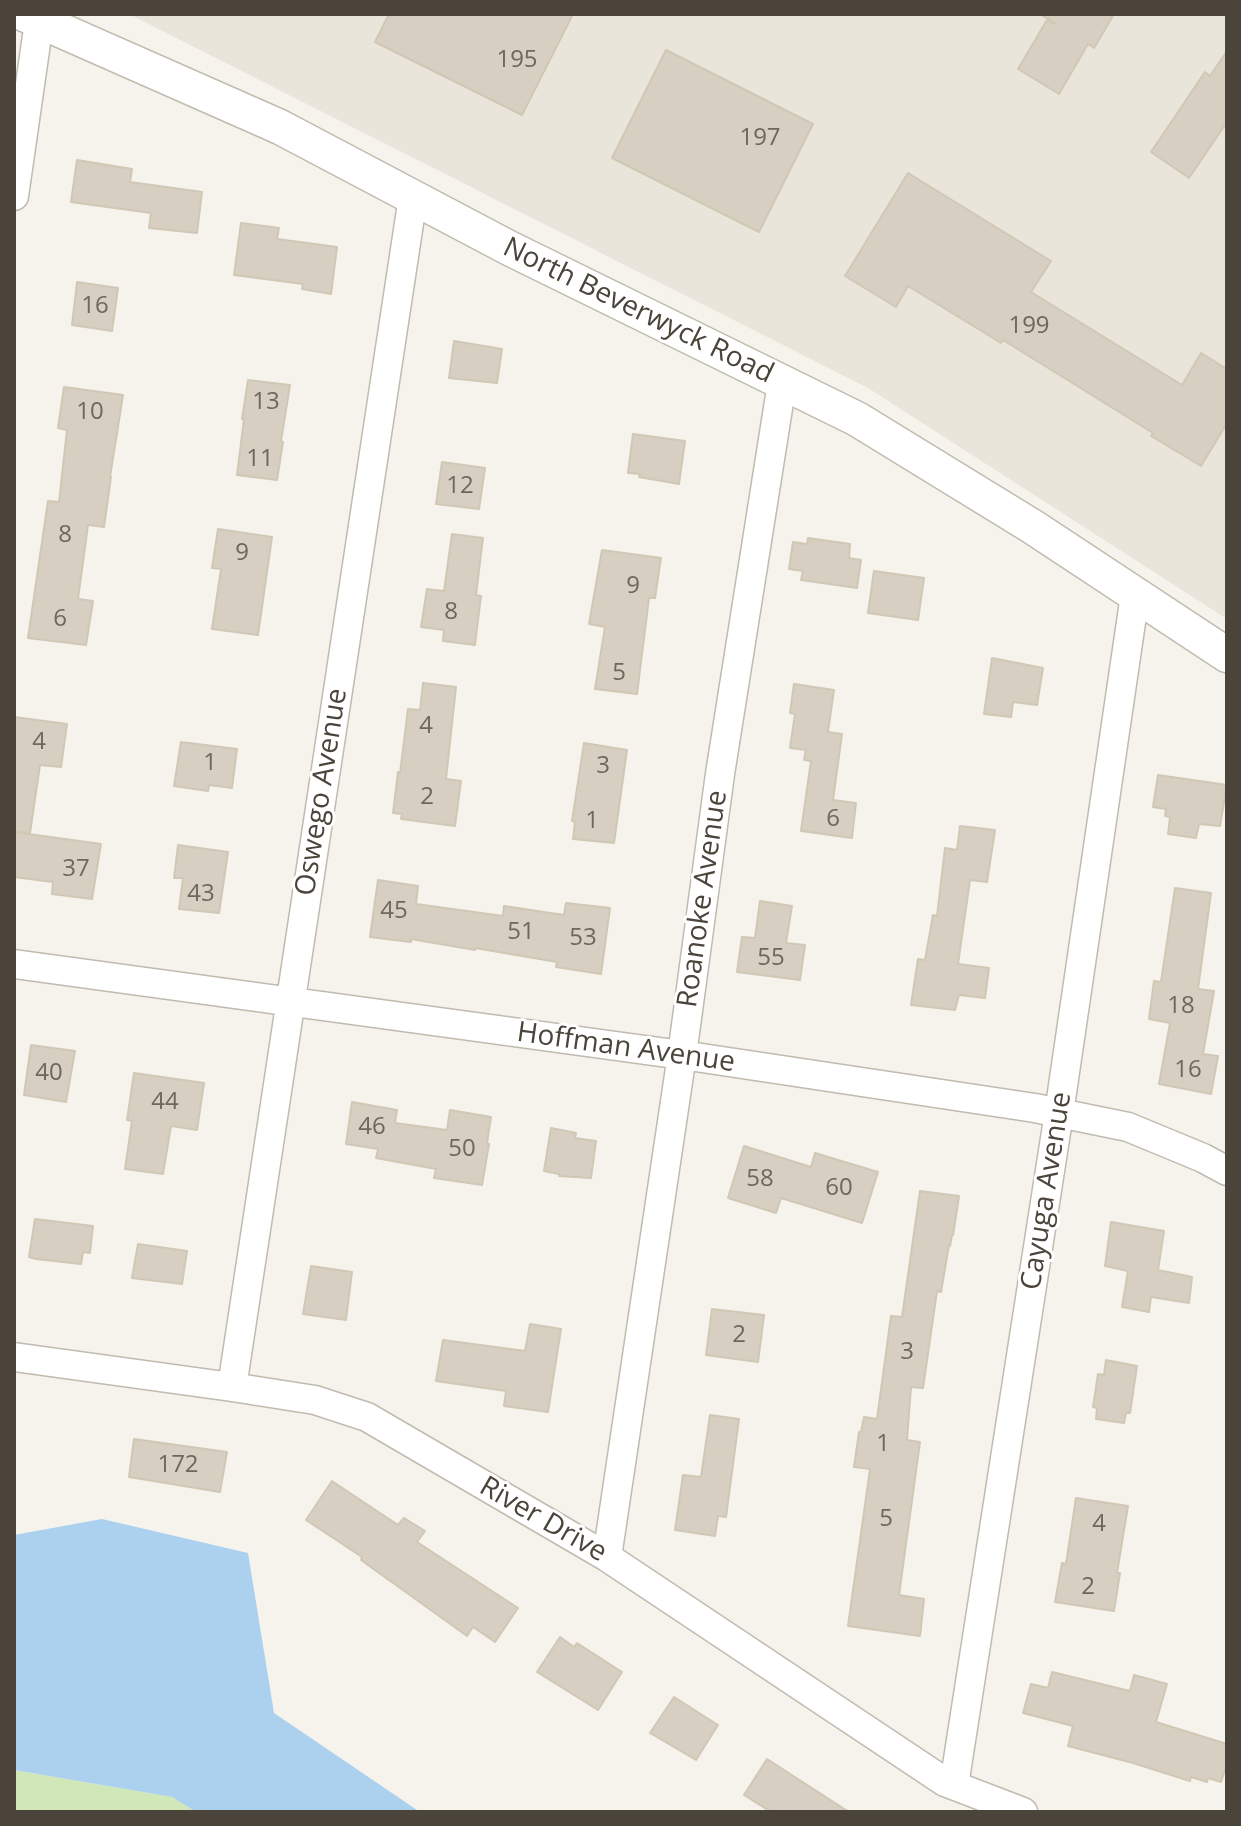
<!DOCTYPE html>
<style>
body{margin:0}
#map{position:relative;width:1241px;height:1826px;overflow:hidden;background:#f5f3ec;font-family:"Open Sans",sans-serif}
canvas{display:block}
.frame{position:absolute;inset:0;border:16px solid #4a443a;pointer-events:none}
</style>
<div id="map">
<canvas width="1241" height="1826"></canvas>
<div class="frame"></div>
</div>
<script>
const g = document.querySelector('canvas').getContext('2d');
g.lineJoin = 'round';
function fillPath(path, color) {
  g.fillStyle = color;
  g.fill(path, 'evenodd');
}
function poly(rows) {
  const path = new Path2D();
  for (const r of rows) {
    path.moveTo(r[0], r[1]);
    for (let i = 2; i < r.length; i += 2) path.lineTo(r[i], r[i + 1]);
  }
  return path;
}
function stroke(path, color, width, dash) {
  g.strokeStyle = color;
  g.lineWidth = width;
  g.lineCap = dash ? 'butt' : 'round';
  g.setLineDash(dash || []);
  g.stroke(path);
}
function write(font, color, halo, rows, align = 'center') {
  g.font = font + ' "Open Sans",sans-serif';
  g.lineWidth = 6;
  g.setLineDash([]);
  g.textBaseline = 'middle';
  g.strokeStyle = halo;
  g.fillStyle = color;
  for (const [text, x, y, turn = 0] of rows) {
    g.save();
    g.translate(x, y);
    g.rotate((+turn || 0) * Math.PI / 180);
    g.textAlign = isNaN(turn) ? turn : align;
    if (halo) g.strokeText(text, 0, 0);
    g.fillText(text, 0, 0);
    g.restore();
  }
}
const residential = poly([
 [129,14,1227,14,1227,619,868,388]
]);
const green = poly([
 [14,1770,172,1797,196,1812,14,1812]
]);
const water = poly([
 [102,1519,248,1553,274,1713,420,1812,196,1812,172,1797,14,1770,14,1535]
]);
const building = poly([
 [389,14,573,14,522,115,375,42,389,14],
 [1040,14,1114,14,1094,48,1088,44,1059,94,1018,69,1047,20,1056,24,1040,14],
 [666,50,813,124,759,232,612,158,666,50],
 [1227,51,1227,122,1189,178,1151,152,1205,72,1210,76,1227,51],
 [77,160,132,169,130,182,202,192,197,233,149,228,151,213,71,202,77,160],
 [908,173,1051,261,1031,292,1182,385,1201,353,1227,369,1227,423,1201,466,1151,436,1153,433,1003,340,1001,343,908,286,896,307,845,276,908,173],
 [241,223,279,228,277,239,337,247,331,294,302,289,303,284,234,275,241,223],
 [77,282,118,288,112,331,72,325,77,282],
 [454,341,502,349,497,383,449,378,454,341],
 [248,380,290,385,281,441,283,442,277,480,237,475,244,419,242,419,248,380],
 [64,387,123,395,110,477,111,477,104,527,88,525,78,599,93,601,86,645,28,638,48,501,59,502,67,430,58,428,64,387],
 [633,434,685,441,679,484,639,477,640,474,628,473,633,434],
 [442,462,485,468,479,509,436,504,442,462],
 [218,529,272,537,258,635,212,629,221,569,212,568,218,529],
 [452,534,483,538,476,595,481,596,475,645,443,641,444,630,421,627,427,589,444,591,452,534],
 [808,538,850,544,849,558,861,560,857,588,801,580,803,571,789,569,793,542,807,544,808,538],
 [602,550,661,558,655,598,649,598,637,694,595,689,605,627,589,624,602,550],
 [874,571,924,578,918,620,868,613,874,571],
 [992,658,1043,668,1037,705,1013,702,1011,717,984,714,992,658],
 [423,683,456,687,446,779,461,781,455,826,401,819,402,814,393,813,398,772,400,773,408,709,420,710,423,683],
 [794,684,834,690,828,732,842,734,833,800,856,803,852,838,801,831,811,761,804,760,806,750,790,748,795,714,790,713,794,684],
 [14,717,67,724,61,767,40,765,30,833,14,832,14,717],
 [181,742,237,749,232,788,209,785,208,791,174,786,181,742],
 [584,743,627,750,614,843,573,839,575,822,572,821,584,743],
 [1158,775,1227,785,1220,826,1199,824,1196,838,1168,834,1170,817,1165,816,1166,809,1153,807,1158,775],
 [960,826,995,830,987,882,970,880,958,964,989,968,985,998,959,995,955,1010,911,1005,918,959,925,960,933,915,937,916,945,848,957,850,960,826],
 [14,832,101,844,92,899,52,894,53,882,14,877,14,832],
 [178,845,228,852,219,913,179,909,183,878,174,878,178,845],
 [378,880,418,886,416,904,503,916,504,906,564,915,566,903,610,908,601,974,556,967,557,962,475,948,475,950,411,939,411,942,370,937,378,880],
 [1175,888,1211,893,1198,989,1214,991,1203,1054,1218,1056,1211,1094,1159,1084,1170,1023,1149,1019,1154,981,1161,982,1175,888],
 [760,901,792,906,786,943,805,945,800,980,737,972,742,937,755,938,760,901],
 [31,1045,75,1051,66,1102,24,1095,31,1045],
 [134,1073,204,1083,197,1130,171,1126,163,1174,125,1169,132,1121,127,1120,134,1073],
 [352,1102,397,1110,395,1123,447,1130,450,1110,491,1117,487,1143,489,1144,482,1185,434,1178,436,1169,376,1158,378,1149,346,1144,352,1102],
 [551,1128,576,1133,575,1138,596,1141,591,1178,559,1176,559,1174,544,1171,551,1128],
 [744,1146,811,1167,815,1153,878,1172,862,1223,781,1198,776,1213,728,1198,744,1146],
 [920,1191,959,1196,953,1235,952,1235,950,1246,949,1245,941,1292,937,1291,923,1388,911,1387,907,1440,920,1442,899,1595,924,1599,920,1636,848,1626,870,1469,854,1467,859,1432,861,1432,864,1417,877,1419,891,1316,902,1317,920,1191],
 [35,1219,93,1226,90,1253,83,1252,81,1264,36,1259,29,1257,35,1219],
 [1111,1222,1164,1231,1158,1270,1192,1277,1189,1303,1151,1297,1149,1312,1122,1307,1128,1271,1105,1266,1111,1222],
 [138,1244,187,1251,182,1284,132,1278,138,1244],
 [311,1266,352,1272,346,1320,303,1314,311,1266],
 [712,1309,764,1315,758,1362,706,1355,712,1309],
 [530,1324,561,1329,548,1412,504,1406,506,1391,436,1381,443,1340,525,1351,530,1324],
 [1106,1360,1137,1366,1130,1413,1126,1413,1124,1423,1096,1419,1097,1408,1093,1407,1098,1374,1104,1375,1106,1360],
 [710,1415,739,1419,726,1517,718,1516,715,1536,675,1530,683,1475,701,1477,710,1415],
 [134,1439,227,1452,220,1492,129,1477,134,1439],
 [332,1481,398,1525,404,1518,425,1531,417,1542,518,1608,495,1642,473,1627,467,1636,361,1560,362,1557,306,1520,332,1481],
 [1076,1498,1128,1506,1117,1573,1120,1573,1114,1611,1055,1602,1062,1563,1066,1564,1076,1498],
 [560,1637,574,1647,577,1643,622,1672,598,1710,537,1672,560,1637],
 [1052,1672,1130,1691,1134,1675,1167,1684,1156,1722,1227,1744,1227,1764,1221,1782,1208,1778,1207,1782,1191,1777,1190,1781,1133,1763,1068,1746,1073,1726,1023,1713,1031,1684,1048,1688,1052,1672],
 [674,1697,718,1725,696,1760,650,1733,674,1697],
 [767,1759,849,1812,771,1812,744,1795,767,1759]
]);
const minor = poly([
 [14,196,39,22],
 [14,964,682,1055,1035,1108,1128,1127,1203,1158,1227,1171],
 [14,1357,232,1387,315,1400,367,1417,607,1557,945,1782,1023,1812],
 [232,1387,413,197],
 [607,1557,682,1055,720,774,782,383],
 [954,1785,1059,1113,1135,595]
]);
const tertiary = poly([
 [24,14,280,127,509,248,857,419,1033,527,1227,655]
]);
const numberNames = [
 ["195",517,60],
 ["197",760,138],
 ["16",95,306],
 ["199",1029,326],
 ["13",266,402],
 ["10",90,412],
 ["11",260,459],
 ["12",460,486],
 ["8",65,535],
 ["9",242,553],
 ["9",633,586],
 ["8",451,612],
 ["6",60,619],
 ["5",619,673],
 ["4",426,726],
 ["4",39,742],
 ["1",210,763],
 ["3",603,766],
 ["2",427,797],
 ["6",833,819],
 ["1",592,821],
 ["37",76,869],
 ["43",201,894],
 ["45",394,911],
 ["51",521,932],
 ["53",583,938],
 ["55",771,958],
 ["18",1181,1006],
 ["16",1188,1070],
 ["40",49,1073],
 ["44",165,1102],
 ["46",372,1127],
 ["50",462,1149],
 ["58",760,1179],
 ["60",839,1188],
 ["2",739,1335],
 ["3",907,1352],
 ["1",883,1444],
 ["172",178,1465],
 ["5",886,1519],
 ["4",1099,1524],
 ["2",1088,1587]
];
const streetNames = [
 ["North Beverwyck Road",638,311,26],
 ["Oswego Avenue",322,792,-81],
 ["Roanoke Avenue",703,899,-82],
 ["Hoffman Avenue",626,1048,8],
 ["Cayuga Avenue",1047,1191,-81],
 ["River Drive",543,1520,30]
];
fillPath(residential, '#e9e5da');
fillPath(green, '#d0e7b7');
fillPath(water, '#acd1ef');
fillPath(building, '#d7cfc2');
stroke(building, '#d1c7b5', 2);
stroke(minor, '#c1bbaf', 31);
stroke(tertiary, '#c1bbaf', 37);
stroke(minor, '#fff', 28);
stroke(tertiary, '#fff', 34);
write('24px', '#6d675c', null, numberNames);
write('28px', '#4a443a', '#fff', streetNames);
</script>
